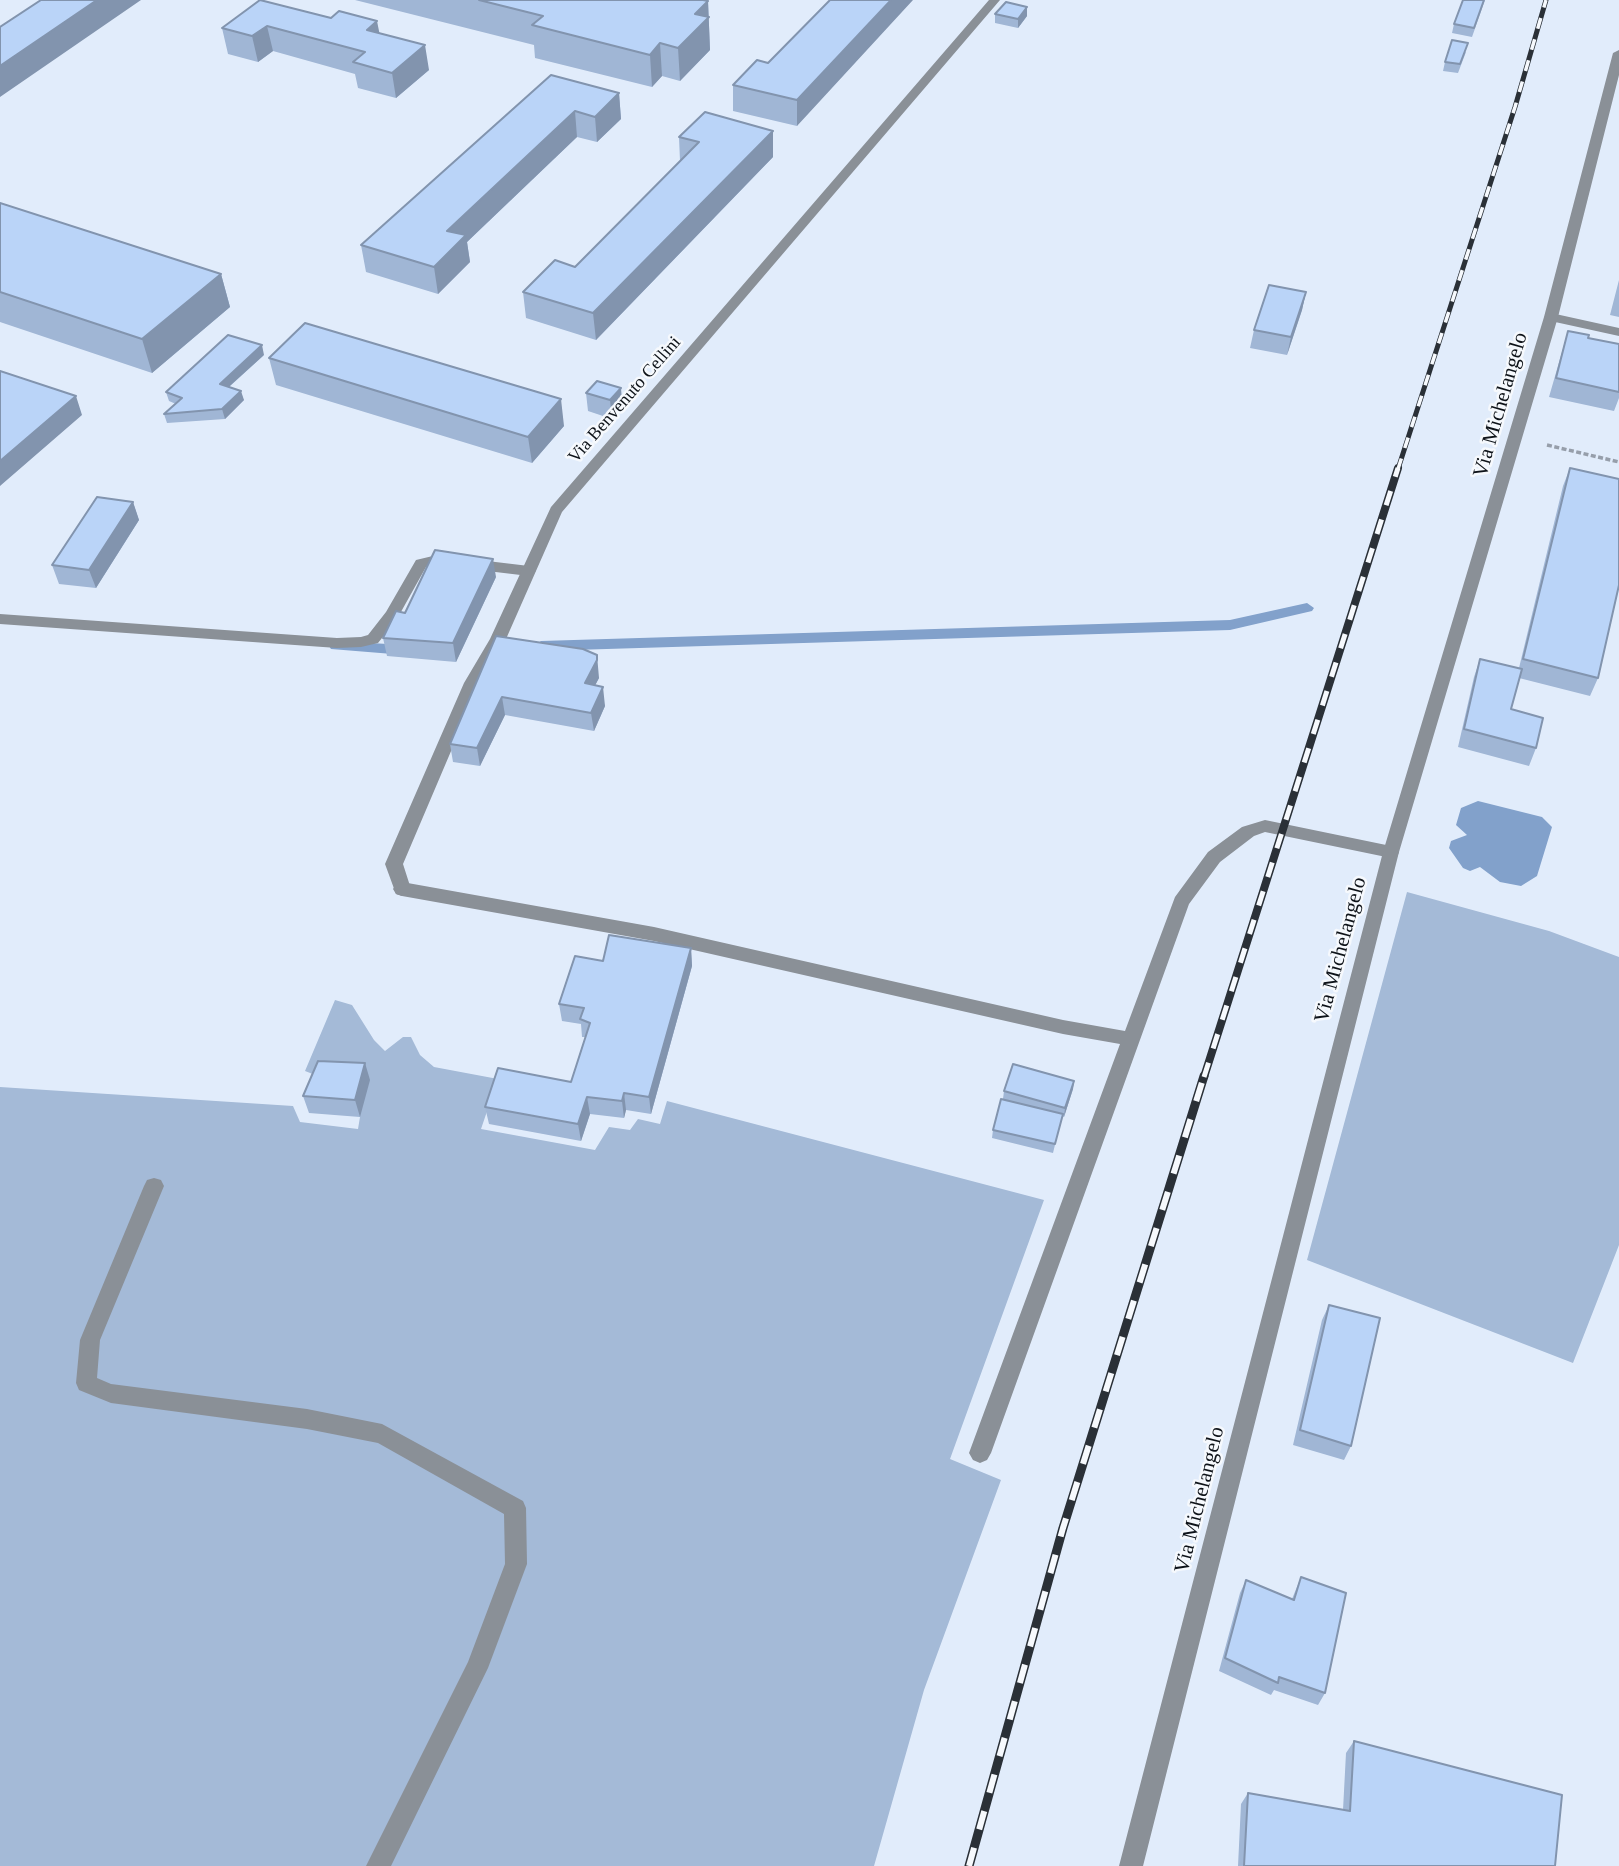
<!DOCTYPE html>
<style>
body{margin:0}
canvas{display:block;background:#e1ecfb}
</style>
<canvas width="1619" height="1866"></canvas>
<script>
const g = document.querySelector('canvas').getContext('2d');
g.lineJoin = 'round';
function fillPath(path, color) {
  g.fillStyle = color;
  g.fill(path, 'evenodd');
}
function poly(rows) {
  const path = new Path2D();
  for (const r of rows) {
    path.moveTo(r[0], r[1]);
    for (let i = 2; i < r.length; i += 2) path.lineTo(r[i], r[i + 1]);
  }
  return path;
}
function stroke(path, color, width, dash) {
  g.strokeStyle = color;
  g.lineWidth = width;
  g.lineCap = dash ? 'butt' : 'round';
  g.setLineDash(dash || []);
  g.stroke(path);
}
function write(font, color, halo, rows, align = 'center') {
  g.font = font + ' "Times New Roman",serif';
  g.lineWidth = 5;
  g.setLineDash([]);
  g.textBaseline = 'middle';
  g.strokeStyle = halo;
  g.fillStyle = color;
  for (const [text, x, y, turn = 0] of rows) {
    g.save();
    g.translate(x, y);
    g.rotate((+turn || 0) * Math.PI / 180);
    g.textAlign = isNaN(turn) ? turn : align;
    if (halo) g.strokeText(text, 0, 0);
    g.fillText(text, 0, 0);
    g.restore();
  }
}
const green = poly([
 [1407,892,1549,931,1619,957,1619,1245,1573,1363,1307,1260],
 [335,1000,352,1005,374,1040,385,1051,403,1037,411,1037,420,1055,434,1067,498,1079,481,1129,595,1150,609,1127,630,1130,638,1119,660,1124,667,1101,1044,1200,950,1459,1001,1480,924,1690,874,1866,0,1866,0,1087,293,1106,300,1122,358,1129,360,1117,323,1078,305,1071]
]);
const water = poly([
 [1478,801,1542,817,1552,827,1537,876,1521,886,1500,882,1480,867,1470,871,1463,868,1449,848,1451,841,1467,835,1456,825,1461,808]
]);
const stream = poly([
 [1307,603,1314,608,1312,611,1230,630,541,651,534,646,541,641,1230,620,1307,603],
 [336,641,405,645,412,650,405,655,331,649,329,646,336,641]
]);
const path = poly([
 [1547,445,1619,462]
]);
const service = poly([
 [1551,313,1619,328,1619,336,1546,320,1544,317,1551,313],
 [437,555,529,566,536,571,529,576,437,565,426,567,397,619,378,643,361,647,337,648,0,624,0,614,337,638,361,637,368,635,386,612,416,560,437,555],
 [1265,820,1391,846,1397,847,1399,852,1397,857,1391,858,1265,832,1254,836,1220,862,1189,904,991,1453,987,1460,980,1463,973,1460,969,1453,1120,1044,1063,1034,654,941,402,896,396,894,393,889,396,884,402,882,654,927,1063,1020,1125,1031,1175,897,1208,852,1242,827,1265,820],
 [154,1178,161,1180,164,1186,100,1340,97,1378,111,1384,307,1409,382,1424,523,1501,526,1508,527,1564,488,1668,391,1866,366,1866,468,1662,505,1564,504,1514,378,1443,307,1429,111,1403,79,1390,76,1383,80,1340,144,1186,147,1180,154,1178]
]);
const minor = poly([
 [989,0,1000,0,562,512,506,639,480,683,403,864,411,889,408,894,402,896,396,894,385,864,464,683,490,639,551,507,989,0],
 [1619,50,1619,75,1558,317,1399,852,1143,1866,1119,1866,1383,852,1544,317,1613,53,1619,50]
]);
const railFar2 = poly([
 [1398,469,1515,107,1546,0]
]);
const railFar1 = poly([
 [1204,1077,1398,468]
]);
const rail = poly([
 [969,1866,1063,1528,1204,1076]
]);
const wall = poly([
 [260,0,379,33,429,70,396,98,358,88,355,74,273,51,258,62,228,54,222,28],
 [355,0,703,0,708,1,710,50,680,81,662,76,652,87,535,58,534,45],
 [830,0,797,126,733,111,733,85,768,63],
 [1485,0,1472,37,1452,33,1454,24],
 [1027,7,1027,16,1018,28,995,23,995,14],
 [1466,52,1458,73,1443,71,1445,62],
 [551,75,619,93,621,119,597,142,577,137,467,242,470,262,438,294,366,272,361,245],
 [773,131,773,157,596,340,526,318,523,292,575,267,680,161,679,137],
 [0,203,221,274,230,307,152,373,0,322],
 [1619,280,1619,317,1610,315],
 [1306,292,1302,310,1287,355,1250,348,1254,330],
 [1568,331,1589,338,1619,344,1619,398,1614,411,1549,397],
 [264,355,229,387,244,400,225,419,167,423,164,414,176,404,169,401,166,392],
 [269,358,564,426,532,463,276,385],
 [621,388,622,407,612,419,588,411,586,393],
 [1570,468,1598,678,1590,696,1519,678,1511,709,1536,748,1529,766,1458,747,1474,677,1480,659,1519,668,1563,486],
 [133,502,139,520,96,588,59,584,52,565],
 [496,577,456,662,387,656,383,638,405,613],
 [496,636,599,678,595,685,605,706,594,731,505,715,480,766,453,762,450,744],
 [691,948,692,966,651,1114,626,1110,624,1118,590,1114,581,1141,489,1124,485,1107,571,1082,585,1037,582,1037,581,1024,562,1021,559,1004,603,961],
 [365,1063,370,1080,360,1117,309,1113,303,1096],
 [1074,1081,1073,1089,1064,1117,1062,1116,1053,1153,992,1138,993,1130,1003,1099,1004,1091],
 [1329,1305,1351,1446,1344,1460,1293,1445,1322,1320],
 [1301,1577,1325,1693,1318,1705,1274,1690,1271,1695,1219,1671,1240,1593,1246,1580,1292,1599],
 [1354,1741,1555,1866,1238,1866,1241,1804,1248,1793,1343,1810,1346,1753]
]);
const shadedWall = poly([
 [97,0,141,0,0,97,0,66],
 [891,0,913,0,797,126,797,100],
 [708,1,710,50,680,81,678,48,695,14],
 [1027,7,1027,16,1018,28,1018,19],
 [377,21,382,46,367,30],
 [267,26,273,51,258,62,252,36],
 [660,43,662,76,652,87,650,55],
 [425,45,429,70,396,98,392,73],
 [619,93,621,119,597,142,595,117],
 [575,111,577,137,467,242,470,262,438,294,434,267,447,231],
 [773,131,773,157,596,340,593,313],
 [221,274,230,307,152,373,142,339],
 [1306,292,1302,310,1287,355,1291,337],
 [262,345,264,355,222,393,220,384],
 [621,388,622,407,612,419,610,400],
 [241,391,244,400,225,419,222,409],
 [76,396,82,415,0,486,0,461],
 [561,399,564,426,532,463,528,437],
 [133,502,139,520,96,588,89,570],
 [493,559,496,577,456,662,453,643],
 [597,655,599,678,587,701,585,683],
 [603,687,605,706,594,731,591,713],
 [502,697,505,715,480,766,477,748],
 [691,948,692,966,651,1114,649,1097],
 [365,1063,370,1080,360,1117,355,1100],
 [1074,1081,1073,1089,1064,1117,1065,1108],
 [624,1093,626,1110,624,1118,622,1101],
 [587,1097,590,1114,581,1141,578,1124]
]);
const building = poly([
 [41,0,97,0,0,66,0,27,41,0],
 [260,0,331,18,339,11,377,21,367,30,425,45,392,73,353,62,365,52,267,26,252,36,222,28,260,0],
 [479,0,703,0,708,1,695,14,709,17,678,48,660,43,650,55,532,25,543,16,479,0],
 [830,0,891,0,797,100,733,85,757,60,768,63,830,0],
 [1463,0,1484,0,1474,28,1454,24,1463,0],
 [1006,2,1027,7,1018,19,995,14,1006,2],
 [1452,40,1468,43,1460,64,1445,62,1452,40],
 [551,75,619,93,595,117,575,111,447,231,466,235,434,267,361,245,551,75],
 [705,112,773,131,593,313,523,292,555,260,575,267,699,142,679,137,705,112],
 [0,203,221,274,142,339,0,292,0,203],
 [1269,285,1306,292,1291,337,1254,330,1269,285],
 [305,323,561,399,528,437,269,358,305,323],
 [1568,331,1589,335,1588,338,1619,344,1619,392,1556,378,1568,331],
 [228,335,262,345,220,384,241,391,222,409,164,414,182,398,166,392,228,335],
 [0,371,76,396,0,461,0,371],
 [597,381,621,388,610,400,586,393,597,381],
 [1570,468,1619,479,1619,585,1598,678,1523,659,1570,468],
 [97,497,133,502,89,570,52,565,97,497],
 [435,550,493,559,453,643,383,638,396,611,405,613,435,550],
 [496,636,583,649,597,655,597,660,585,683,603,687,591,713,502,697,477,748,450,744,496,636],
 [1480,659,1522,669,1511,709,1543,718,1536,748,1464,729,1480,659],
 [609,935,691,948,649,1097,624,1093,622,1101,587,1097,578,1124,485,1107,498,1068,571,1082,590,1023,580,1019,584,1008,559,1004,575,956,603,961,609,935],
 [318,1061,365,1063,355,1100,303,1096,318,1061],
 [1013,1064,1074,1081,1065,1108,1004,1091,1013,1064],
 [1001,1099,1063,1114,1055,1144,993,1130,1001,1099],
 [1329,1305,1380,1318,1351,1446,1300,1430,1329,1305],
 [1301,1577,1346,1593,1325,1693,1279,1677,1278,1683,1225,1658,1246,1580,1294,1600,1301,1577],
 [1354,1741,1562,1795,1555,1866,1244,1866,1248,1793,1350,1811,1354,1741]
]);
const farStreetnames = [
 ["Via Benvenuto Cellini",625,400,-49]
];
const streetNames = [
 ["Via Michelangelo",1501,405,-74],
 ["Via Michelangelo",1341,950,-75],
 ["Via Michelangelo",1200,1500,-76]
];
fillPath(green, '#a4bad7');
fillPath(water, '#82a1cb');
fillPath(stream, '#82a1cb');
stroke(path, '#969eaa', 3.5, [5, 2.5]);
fillPath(service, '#8a9097');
fillPath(minor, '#8a9097');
stroke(railFar2, '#2a3037', 5);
stroke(railFar1, '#2a3037', 8);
stroke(rail, '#2a3037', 9);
stroke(railFar2, '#f6f9fd', 3.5, [11]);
stroke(railFar1, '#f6f9fd', 5, [15]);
stroke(rail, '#f6f9fd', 6, [19]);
fillPath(wall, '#a0b6d5');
fillPath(shadedWall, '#8294ae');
fillPath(building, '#bad4f8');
stroke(building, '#8294ae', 2);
write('18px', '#0e1319', '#f6f9fd', farStreetnames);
write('21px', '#0e1319', '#f6f9fd', streetNames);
</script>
